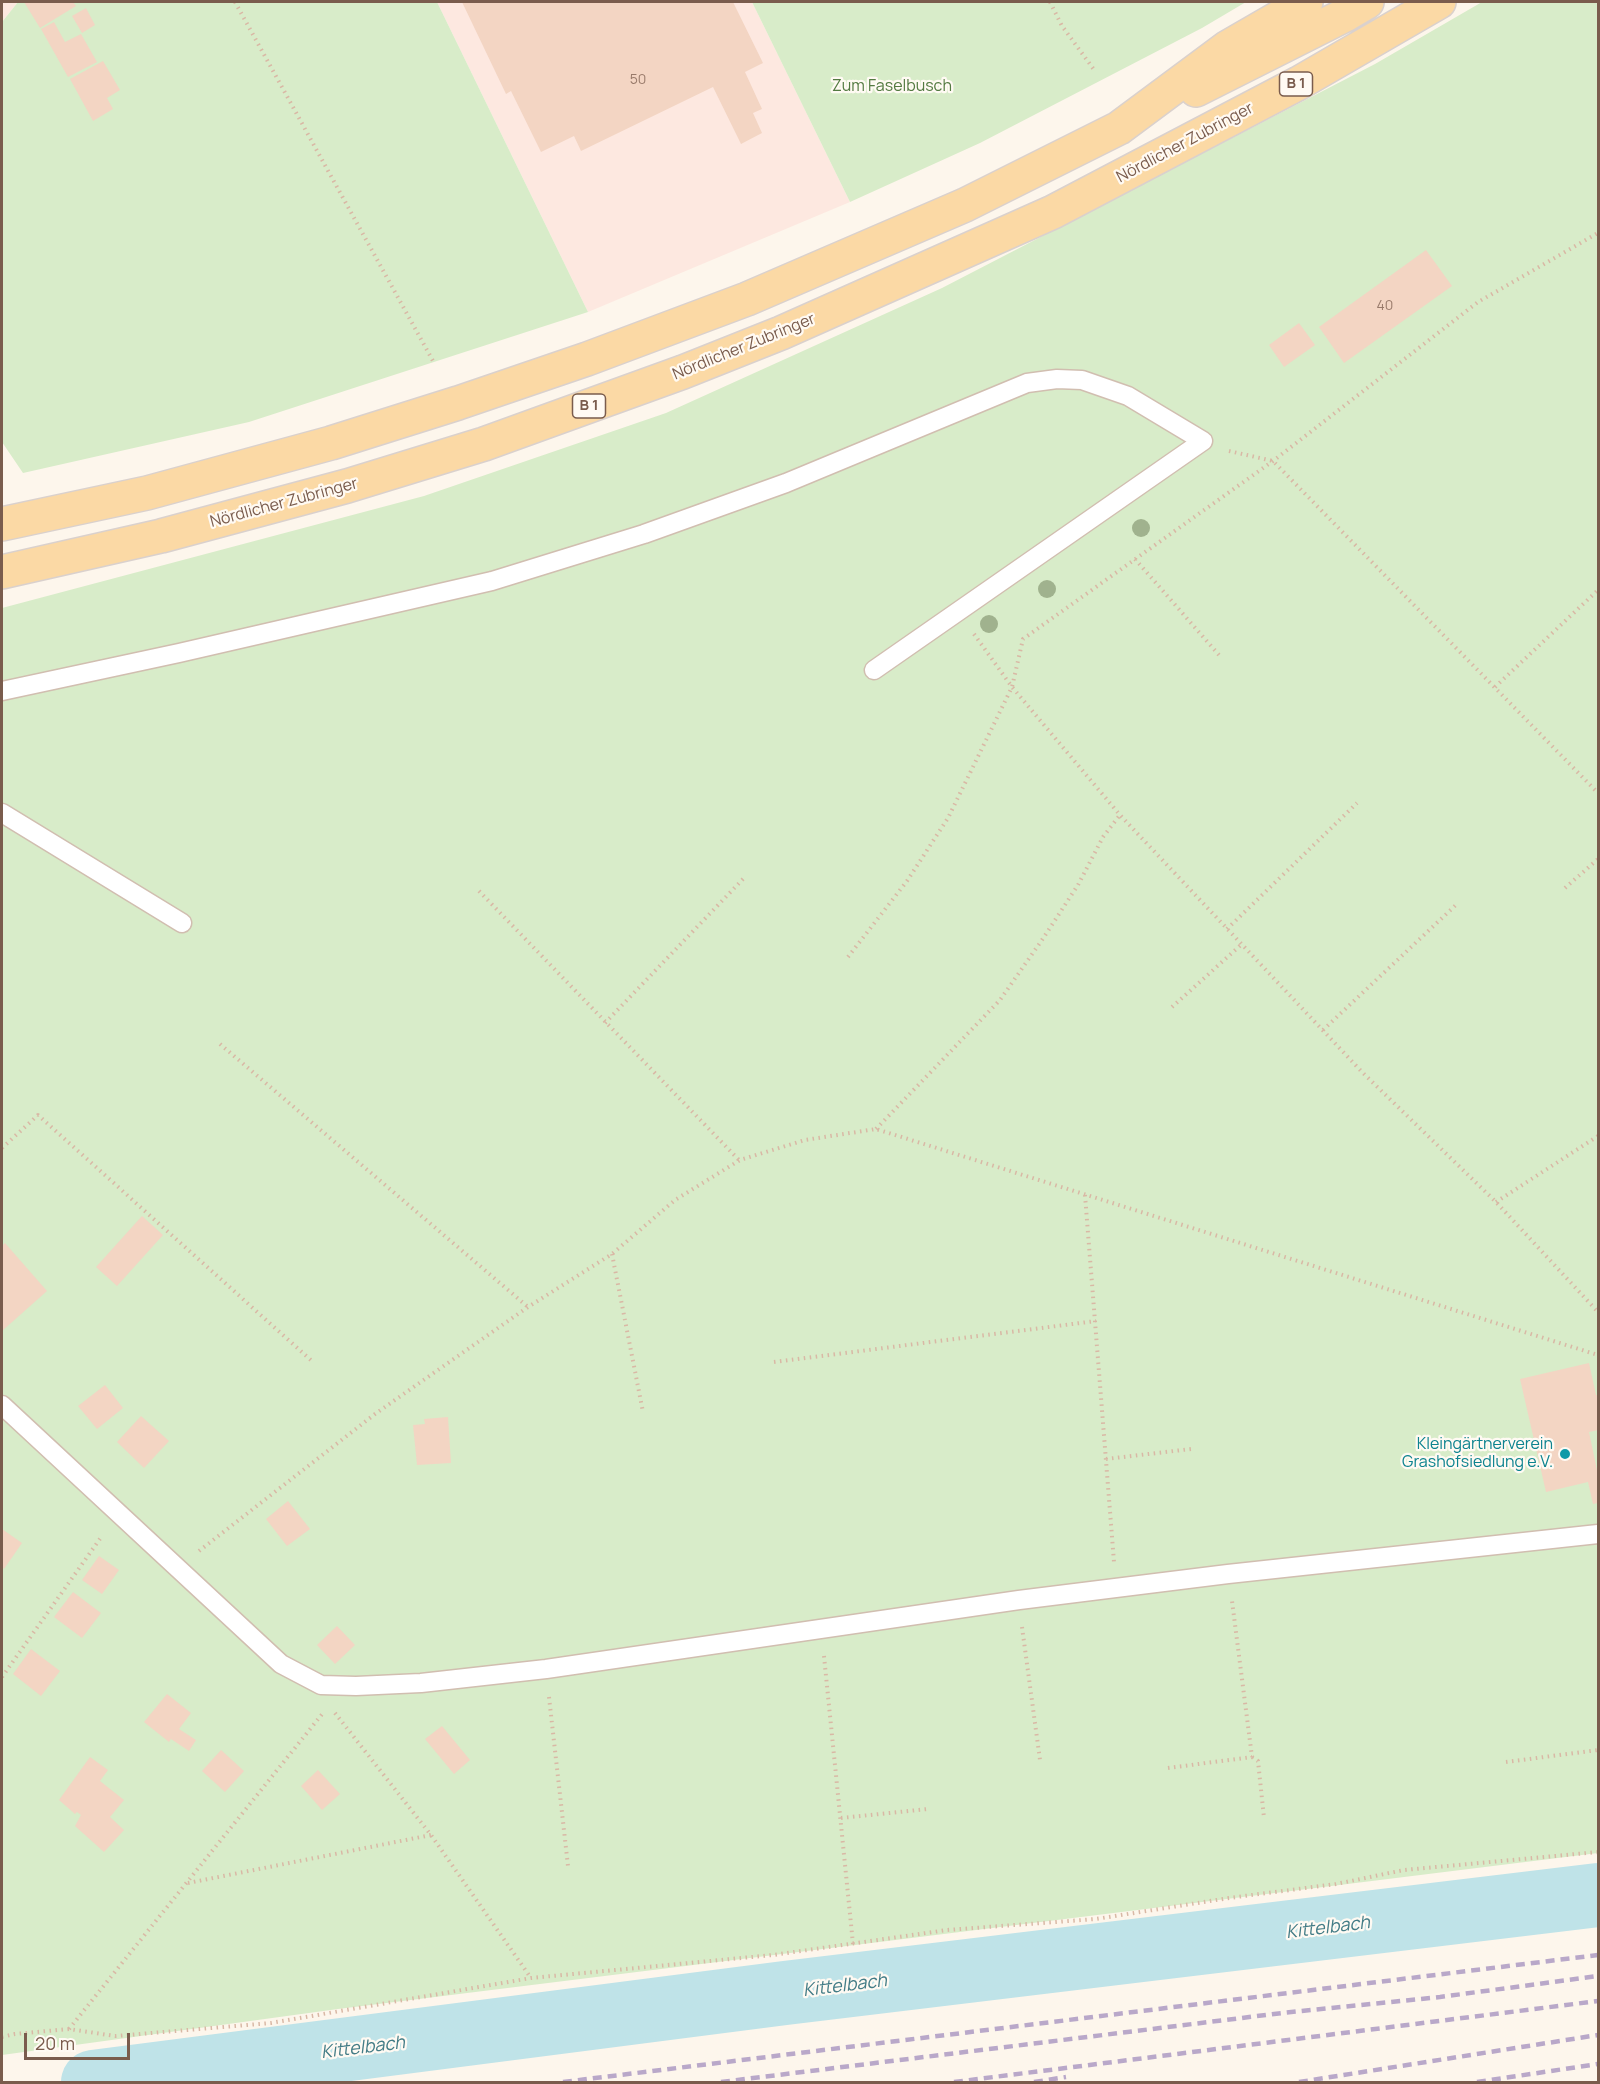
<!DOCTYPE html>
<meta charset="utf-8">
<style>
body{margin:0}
#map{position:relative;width:1600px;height:2084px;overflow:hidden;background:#fdf6ec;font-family:Manrope,sans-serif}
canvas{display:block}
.frame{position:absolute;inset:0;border:3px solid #7a5c4d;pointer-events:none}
.scale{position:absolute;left:24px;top:2033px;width:106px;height:27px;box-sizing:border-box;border:3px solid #7a5c4d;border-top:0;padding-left:8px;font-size:18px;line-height:21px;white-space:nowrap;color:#7a5c4d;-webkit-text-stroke:4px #fffaf3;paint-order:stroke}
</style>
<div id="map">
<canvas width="1600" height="2084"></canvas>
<div class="frame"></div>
<div class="scale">20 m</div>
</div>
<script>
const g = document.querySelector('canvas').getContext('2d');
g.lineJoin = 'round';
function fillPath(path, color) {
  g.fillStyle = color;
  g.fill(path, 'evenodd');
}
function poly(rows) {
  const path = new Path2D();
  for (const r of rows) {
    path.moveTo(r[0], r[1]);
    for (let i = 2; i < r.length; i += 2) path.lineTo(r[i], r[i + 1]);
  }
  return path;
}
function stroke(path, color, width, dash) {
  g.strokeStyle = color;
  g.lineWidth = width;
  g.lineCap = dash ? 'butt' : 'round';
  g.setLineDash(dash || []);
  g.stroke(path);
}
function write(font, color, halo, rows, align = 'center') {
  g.font = font + ' Manrope,sans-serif';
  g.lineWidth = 4.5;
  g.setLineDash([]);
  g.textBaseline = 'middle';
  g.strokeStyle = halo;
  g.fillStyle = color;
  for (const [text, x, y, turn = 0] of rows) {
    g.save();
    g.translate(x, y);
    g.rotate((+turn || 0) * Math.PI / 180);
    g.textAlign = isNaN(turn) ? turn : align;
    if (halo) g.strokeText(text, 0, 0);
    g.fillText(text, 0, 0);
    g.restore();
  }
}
const commercial = poly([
 [2,2,18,2,2,22],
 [437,2,752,2,850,202,588,312]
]);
const green = poly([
 [18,2,437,2,588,312,249,422,23,473,2,442,2,22],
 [752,2,1246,2,1202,28,980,143,850,202],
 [1482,2,1598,2,1598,1853,338,2009,2,2055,2,608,424,496,666,413,942,288,1375,64]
]);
const river = poly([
 [93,2082,785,1993,1598,1895]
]);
const building = poly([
 [24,2,73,2,76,6,40,28],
 [462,2,733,2,763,63,745,72,762,109,753,113,762,133,741,144,713,87,581,151,574,136,541,152,511,91,506,94],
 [86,8,95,25,82,33,72,16],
 [54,22,65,42,81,34,97,62,68,77,41,29],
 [103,61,120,90,107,98,113,109,93,121,70,79],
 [1426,250,1452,286,1344,363,1319,327],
 [1299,323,1315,345,1284,367,1269,345],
 [142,1216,163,1235,117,1286,96,1267],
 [5,1243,47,1291,2,1331,2,1246],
 [1589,1363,1596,1395,1598,1395,1598,1430,1589,1432,1598,1475,1598,1503,1593,1504,1588,1482,1546,1492,1520,1379],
 [105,1385,123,1408,97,1429,78,1406],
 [141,1416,169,1441,144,1468,117,1442],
 [448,1417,451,1463,417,1465,413,1425,425,1424,424,1419],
 [288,1501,310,1529,287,1546,266,1519],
 [2,1529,22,1543,4,1569,2,1567],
 [99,1556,119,1570,102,1594,82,1580],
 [73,1592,101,1613,82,1638,54,1617],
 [337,1626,355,1645,335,1664,317,1645],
 [31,1649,60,1671,41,1696,13,1674],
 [167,1694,191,1713,179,1729,196,1740,189,1751,171,1739,169,1742,144,1722],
 [442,1726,470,1760,454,1774,425,1739],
 [221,1750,244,1771,225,1792,202,1771],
 [90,1757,108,1770,100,1781,124,1800,110,1817,124,1830,104,1852,75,1826,81,1815,77,1812,75,1814,59,1800],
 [318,1770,340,1794,322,1810,301,1786]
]);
const path = poly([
 [235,2,433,361],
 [1050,2,1062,26,1095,71],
 [1229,451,1273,461,1598,793],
 [1135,559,1219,655],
 [974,634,1012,687,1120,815,1363,1073,1496,1202,1598,1312],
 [1495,687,1598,590],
 [1565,888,1598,859],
 [479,891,739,1160],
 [1227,929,1357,803],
 [848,957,907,881,948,818,1012,687,1023,639,1273,461,1478,302,1598,233],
 [1172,1007,1242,944],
 [605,1023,744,878],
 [1323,1030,1458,903],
 [220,1044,528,1307],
 [876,1129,1000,1000,1042,940,1078,885,1103,837,1120,815],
 [2,1148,38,1115,313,1362],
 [1085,1195,1114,1562],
 [1496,1202,1598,1136],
 [612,1254,643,1412],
 [774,1362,1096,1321],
 [1106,1459,1191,1449],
 [199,1551,375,1414,528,1307,612,1254,675,1200,740,1160,805,1140,876,1129,1598,1355],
 [1022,1627,1040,1760],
 [824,1656,853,1944],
 [2,1677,102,1536],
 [549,1697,568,1866],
 [335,1713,431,1835,531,1978],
 [1252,1757,1258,1761,1264,1818],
 [1506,1762,1598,1750],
 [1168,1768,1252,1757,1232,1601],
 [841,1818,928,1809],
 [188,1883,431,1835],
 [69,2029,323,1713],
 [2,2037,15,2034,69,2029,115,2036,271,2023,531,1978,773,1955,947,1930,1096,1919,1229,1898,1336,1884,1404,1870,1598,1852]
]);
const lane = poly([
 [2,691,179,653,492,581,644,534,786,483,1027,383,1057,379,1082,380,1128,396,1203,441,874,670],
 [2,813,182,923],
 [2,1405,281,1664,321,1685,356,1686,421,1683,546,1669,1019,1600,1228,1574,1598,1534]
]);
const primary = poly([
 [1196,90,1345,15,1367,2],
 [2,524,147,493,331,443,458,403,587,359,747,299,965,205,1119,128,1228,47,1306,2],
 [2,572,161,536,347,486,484,444,683,372,781,333,1053,212,1299,83,1439,2]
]);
const rail = poly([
 [563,2082,1598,1955],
 [721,2082,1282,2013,1440,1997,1598,1976],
 [954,2082,1598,2001],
 [1034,2082,1066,2077],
 [1299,2082,1598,2035],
 [1477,2082,1598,2064]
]);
const trees = [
 [1141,528],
 [1047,589],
 [989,624]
];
const markers = [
 [1565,1454,6,"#0f9aa8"]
];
const numberNames = [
 ["50",638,80],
 ["40",1385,306]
];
const shields = [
 [1296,84,33],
 [589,406,33]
];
const shieldNames = [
 ["B 1",1296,84],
 ["B 1",589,406]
];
const parkNames = [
 ["Zum Faselbusch",892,87]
];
const streetNames = [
 ["Nördlicher Zubringer",1185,143,-28],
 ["Nördlicher Zubringer",744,347,-22],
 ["Nördlicher Zubringer",284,503,-15]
];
const cultureNames = [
 ["Kleingärtnerverein",1553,1445],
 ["Grashofsiedlung e.V.",1553,1463]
];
const waterNames = [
 ["Kittelbach",1328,1928,-7],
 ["Kittelbach",845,1986,-7],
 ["Kittelbach",363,2048,-7]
];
fillPath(commercial, '#fde8e0');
fillPath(green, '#d8ecc9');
stroke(river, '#bfe3e8', 64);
fillPath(building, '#f3d5c3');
stroke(lane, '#d1beb0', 21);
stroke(primary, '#dad1cd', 36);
stroke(path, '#d9b8a5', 4, [1.5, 4.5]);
stroke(lane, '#fff', 18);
stroke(primary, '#fbd9a5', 33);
stroke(rail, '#b9a8c9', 4.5, [9, 6]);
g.fillStyle = '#a0b28e';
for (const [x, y] of trees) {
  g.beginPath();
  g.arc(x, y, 9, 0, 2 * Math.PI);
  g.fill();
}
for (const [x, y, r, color] of markers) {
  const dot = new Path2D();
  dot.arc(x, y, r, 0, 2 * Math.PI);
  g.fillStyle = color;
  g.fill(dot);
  stroke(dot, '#fffaf3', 2);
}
write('14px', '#987a6a', null, numberNames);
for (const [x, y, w] of shields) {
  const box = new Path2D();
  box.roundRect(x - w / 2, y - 12, w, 24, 4.5);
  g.fillStyle = '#fffaf3';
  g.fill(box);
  stroke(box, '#7a5c4d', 1.5);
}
write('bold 15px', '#7a5c4d', null, shieldNames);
write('16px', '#537a41', '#fffaf3', parkNames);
write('16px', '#7a5c4d', '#fffaf3', streetNames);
write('16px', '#0d838f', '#fffaf3', cultureNames, 'right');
write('italic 18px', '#437c86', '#fffaf3', waterNames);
</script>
